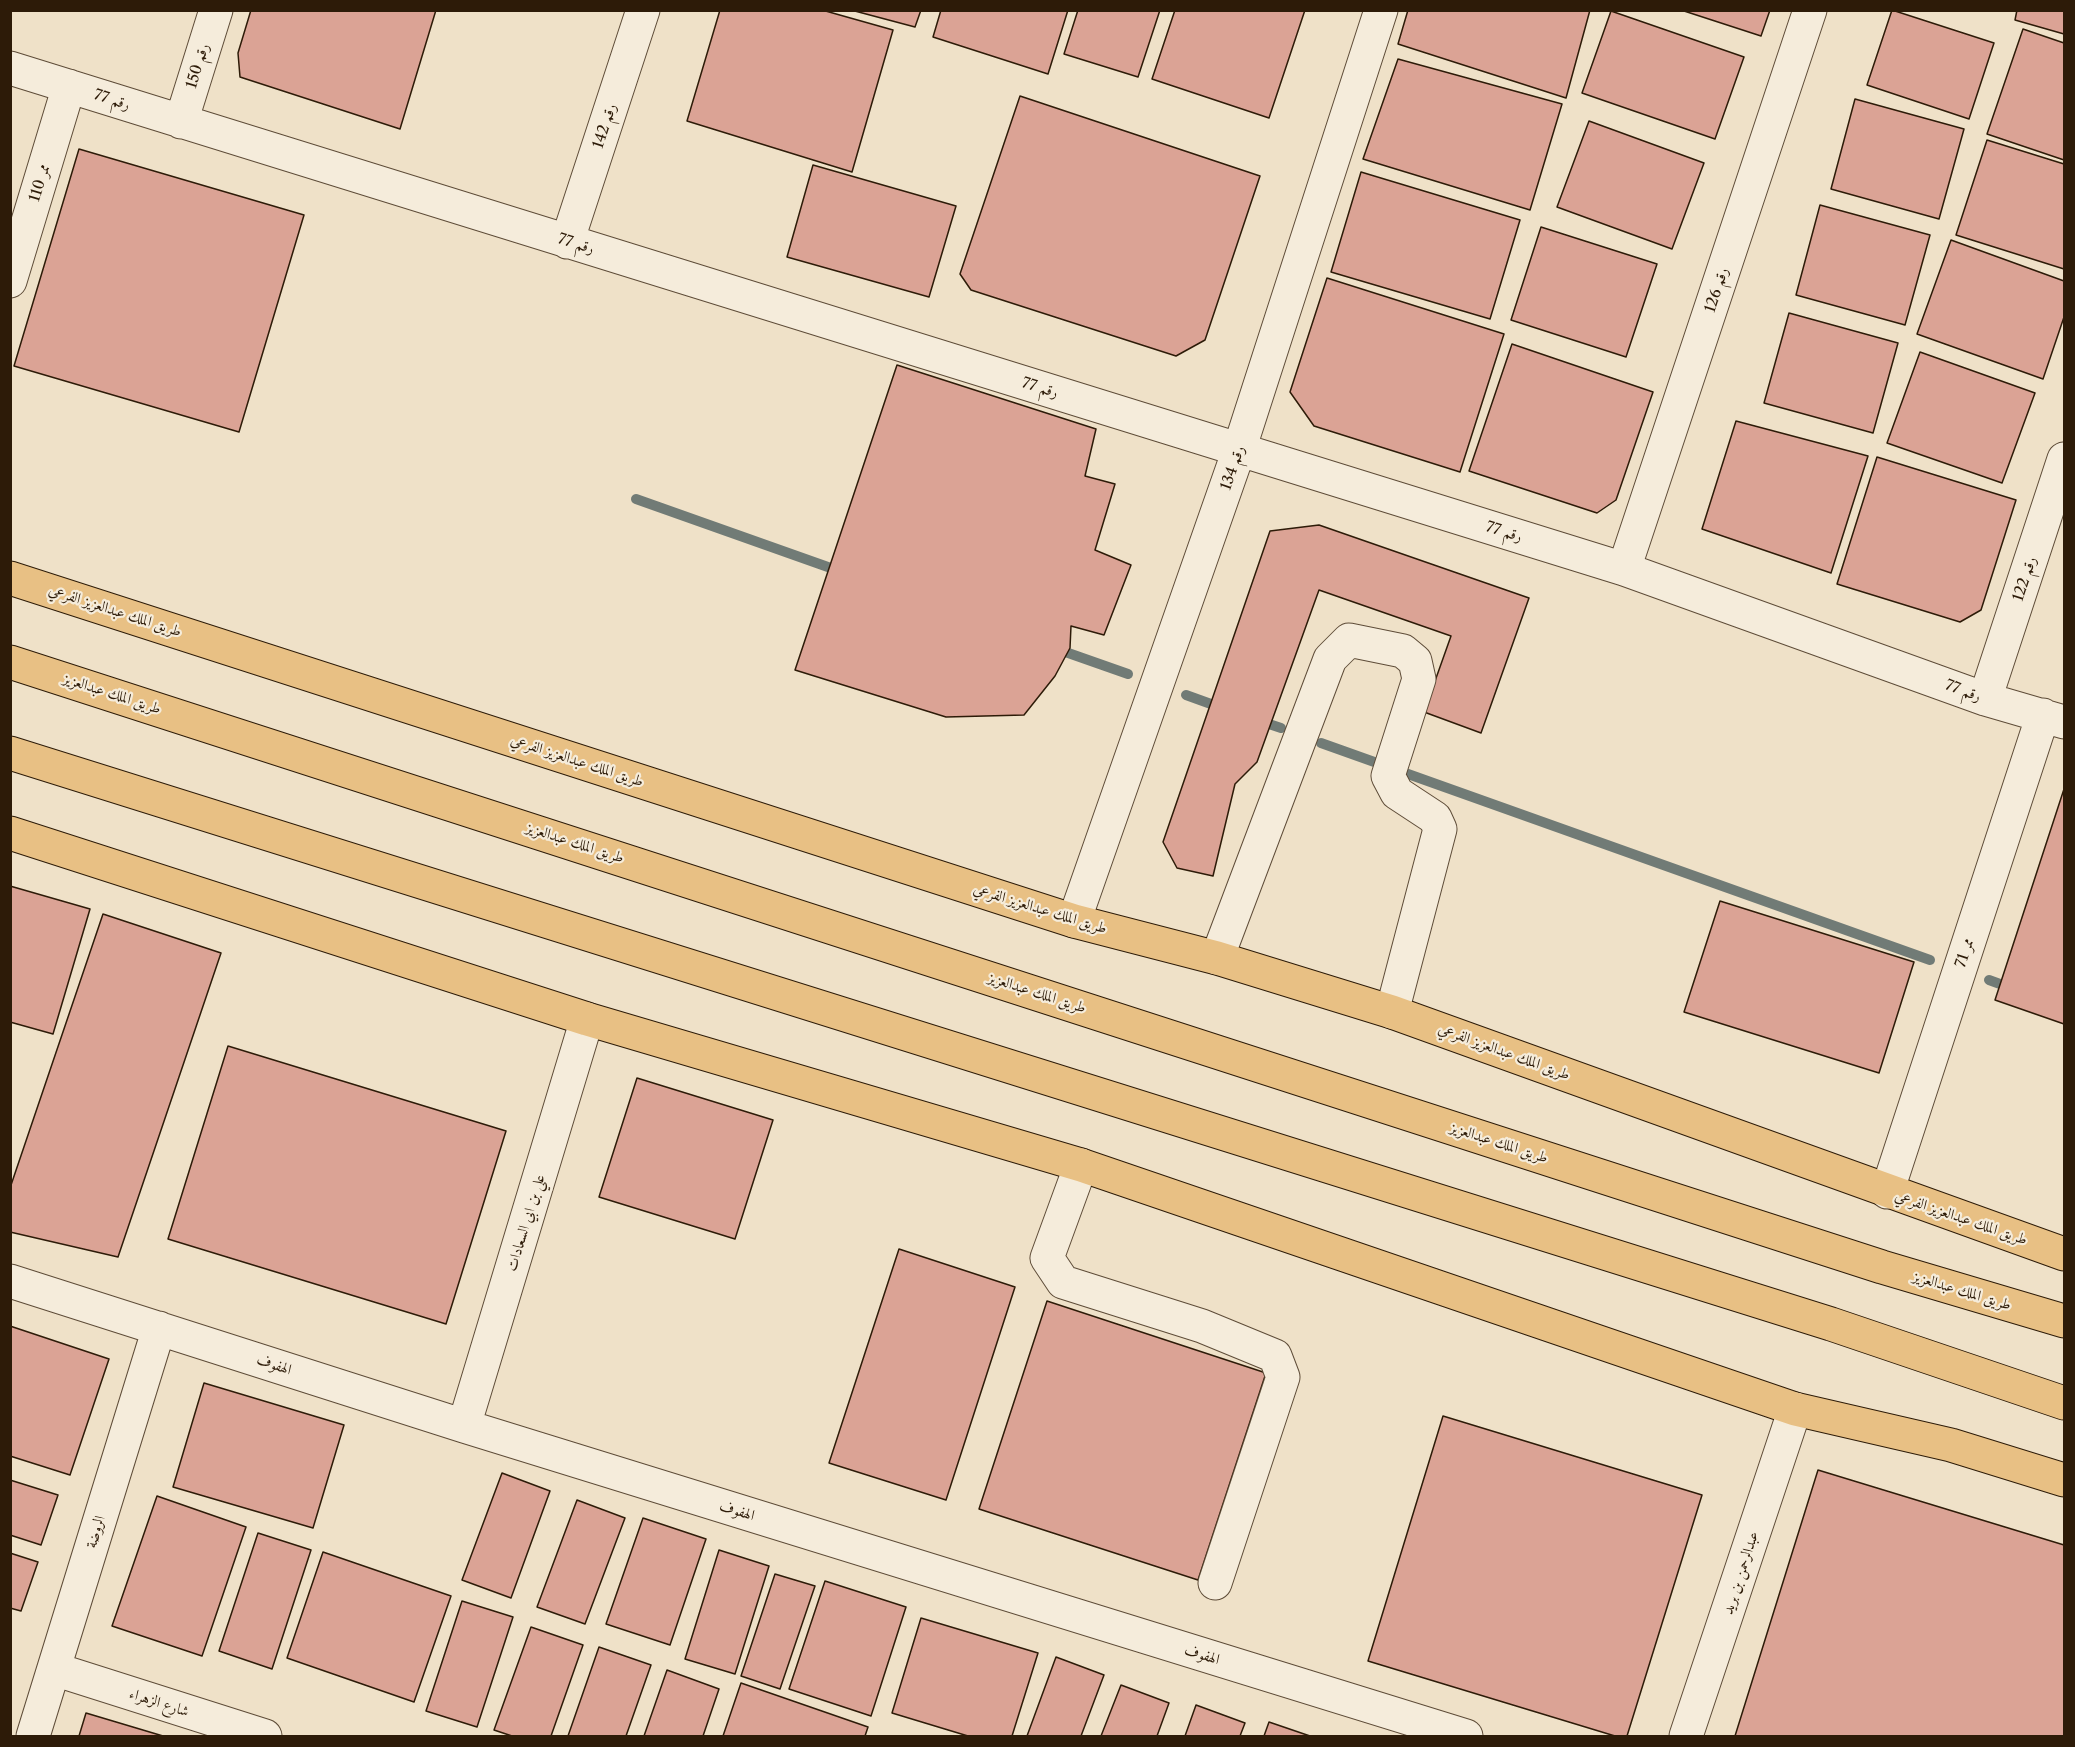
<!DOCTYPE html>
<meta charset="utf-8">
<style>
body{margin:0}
#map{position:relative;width:2075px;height:1747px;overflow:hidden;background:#efe1c8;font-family:"Libre Caslon Text",serif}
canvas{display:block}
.frame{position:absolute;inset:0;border:12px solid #2d1b08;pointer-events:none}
</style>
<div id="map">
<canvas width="2075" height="1747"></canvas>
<div class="frame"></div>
</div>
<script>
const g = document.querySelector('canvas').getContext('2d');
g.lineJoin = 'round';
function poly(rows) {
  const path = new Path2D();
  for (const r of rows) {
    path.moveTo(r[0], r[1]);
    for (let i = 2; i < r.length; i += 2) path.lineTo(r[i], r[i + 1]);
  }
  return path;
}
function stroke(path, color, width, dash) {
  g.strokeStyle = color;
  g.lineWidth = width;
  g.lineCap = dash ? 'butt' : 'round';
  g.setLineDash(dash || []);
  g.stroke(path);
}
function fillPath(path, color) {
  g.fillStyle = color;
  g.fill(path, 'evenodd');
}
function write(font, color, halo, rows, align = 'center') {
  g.font = font + ' "Libre Caslon Text",Amiri,serif';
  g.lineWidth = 4.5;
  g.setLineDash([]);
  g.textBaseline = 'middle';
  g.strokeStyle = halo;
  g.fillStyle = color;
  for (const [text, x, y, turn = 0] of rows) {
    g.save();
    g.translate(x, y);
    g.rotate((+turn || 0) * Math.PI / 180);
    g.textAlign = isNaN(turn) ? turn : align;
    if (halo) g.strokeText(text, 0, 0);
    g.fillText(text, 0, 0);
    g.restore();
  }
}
const stream = poly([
 [636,499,842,572],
 [1054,648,1128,674],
 [1186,695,1222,708],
 [1257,720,1281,728],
 [1321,743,1930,960],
 [1989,980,2011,988]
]);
const building = poly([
 [251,10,436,10,400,129,240,77,238,53,251,10],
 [720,10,822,10,893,30,852,172,687,121,720,10],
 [851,10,921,10,915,27,851,10],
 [941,10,1068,10,1048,74,933,37,941,10],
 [1078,10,1160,10,1138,77,1064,54,1078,10],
 [1175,10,1305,10,1269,118,1152,79,1175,10],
 [1408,10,1590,10,1566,98,1398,44,1408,10],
 [1681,10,1770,10,1761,36,1681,10],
 [1892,10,1994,43,1969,119,1867,85,1892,10],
 [2017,10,2064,10,2064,34,2015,20,2017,10],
 [1611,11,1744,57,1715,139,1582,93,1611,11],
 [2023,29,2064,43,2064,160,1987,134,2023,29],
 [1398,59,1562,104,1530,210,1363,159,1398,59],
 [1020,96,1260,176,1205,340,1176,356,971,290,960,274,1020,96],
 [1855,99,1964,129,1939,219,1831,189,1855,99],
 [1589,121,1704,163,1672,249,1557,207,1589,121],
 [1987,140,2064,164,2064,269,1956,235,1987,140],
 [79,149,304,215,239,432,14,366,79,149],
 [813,165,956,206,929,297,787,257,813,165],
 [1361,172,1520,220,1490,319,1331,272,1361,172],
 [1820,205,1930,235,1905,325,1796,295,1820,205],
 [1541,227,1657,264,1626,357,1511,320,1541,227],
 [1951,240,2064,281,2064,317,2043,379,1917,334,1951,240],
 [1327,278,1504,334,1460,472,1314,426,1290,392,1327,278],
 [1789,313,1898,343,1873,433,1764,403,1789,313],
 [1512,344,1653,392,1616,500,1597,513,1469,471,1512,344],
 [1920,352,2035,393,2002,483,1887,443,1920,352],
 [897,365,1096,429,1085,476,1115,484,1095,550,1131,565,1104,635,1071,626,1070,648,1055,676,1024,715,946,717,795,670,897,365],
 [1736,421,1868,456,1831,573,1702,529,1736,421],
 [1877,457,2016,500,1981,610,1960,622,1837,584,1877,457],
 [1319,525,1529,598,1481,733,1424,712,1451,636,1319,590,1257,762,1235,784,1213,876,1177,868,1163,842,1270,531,1319,525],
 [2064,789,2064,1024,1995,1000,2064,789],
 [10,886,90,909,53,1034,10,1022,10,886],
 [1720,901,1914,962,1879,1073,1684,1012,1720,901],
 [103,914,221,953,118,1257,10,1232,10,1188,103,914],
 [228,1046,506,1131,446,1324,168,1239,228,1046],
 [637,1078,773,1120,735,1239,599,1197,637,1078],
 [899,1249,1015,1287,946,1500,829,1463,899,1249],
 [1047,1301,1266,1373,1198,1580,979,1509,1047,1301],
 [10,1326,109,1359,70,1475,10,1456,10,1326],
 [204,1383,344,1425,313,1528,173,1487,204,1383],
 [1443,1416,1702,1495,1627,1736,1615,1736,1368,1661,1443,1416],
 [1818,1470,2064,1545,2064,1736,1735,1736,1818,1470],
 [502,1473,550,1491,511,1598,462,1580,502,1473],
 [10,1480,58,1495,41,1545,10,1535,10,1480],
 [157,1496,246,1527,202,1656,112,1626,157,1496],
 [577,1500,625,1518,585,1624,537,1607,577,1500],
 [643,1518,706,1539,670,1645,606,1624,643,1518],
 [258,1533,311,1550,272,1669,219,1651,258,1533],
 [719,1550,769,1566,735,1674,685,1659,719,1550],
 [323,1552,451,1596,414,1702,287,1658,323,1552],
 [10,1553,38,1562,21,1611,10,1608,10,1553],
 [775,1574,815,1586,780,1689,741,1676,775,1574],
 [825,1581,906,1607,871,1716,789,1689,825,1581],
 [462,1601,513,1617,477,1727,426,1711,462,1601],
 [921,1618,1038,1653,1012,1736,968,1736,892,1713,921,1618],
 [531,1627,583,1645,551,1736,512,1736,494,1730,531,1627],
 [599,1647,651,1665,626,1736,568,1736,599,1647],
 [1056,1657,1104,1675,1081,1736,1027,1736,1056,1657],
 [667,1670,719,1689,703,1736,644,1736,667,1670],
 [741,1683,868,1727,865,1736,723,1736,741,1683],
 [1121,1685,1169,1703,1157,1736,1101,1736,1121,1685],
 [1196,1705,1245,1723,1240,1736,1185,1736,1196,1705],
 [86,1713,163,1736,79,1736,86,1713],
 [1269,1722,1310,1736,1264,1736,1269,1722]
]);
const minor = poly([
 [10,68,1624,569,1985,699,2064,722],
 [181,122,216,10],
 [567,242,643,10],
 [10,281,69,86],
 [1624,569,1810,10],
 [1985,699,2064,459],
 [1074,921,1239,450,1381,10],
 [1217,958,1330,659,1349,640,1403,651,1415,661,1419,679,1388,776,1397,793,1435,818,1440,829,1392,1012],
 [1081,1165,1047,1258,1063,1282,1202,1326,1275,1356,1283,1377,1215,1583],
 [1887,1192,2043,715],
 [10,1281,464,1426,1466,1736],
 [464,1426,587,1019],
 [54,1669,265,1736],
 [33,1736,159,1328],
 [1686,1736,1795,1409]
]);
const major = poly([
 [10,578,1074,921,1217,958,1392,1012,2064,1254],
 [10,662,1882,1267,2064,1321],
 [10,753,1831,1324,2064,1403],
 [10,833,587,1019,1081,1165,1795,1409,1951,1445,2064,1480]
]);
const streetNames = [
 ["رقم 150",198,66,-73],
 ["رقم 77",112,100,18],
 ["رقم 142",605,126,-72],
 ["110 ممر",40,183,-73],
 ["رقم 77",576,244,17],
 ["رقم 126",1717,290,-72],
 ["رقم 77",1040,388,17],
 ["رقم 134",1233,468,-71],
 ["رقم 77",1504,532,17],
 ["رقم 122",2025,579,-72],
 ["طريق الملك عبدالعزيز الفرعي",115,611,18],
 ["رقم 77",1963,691,20],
 ["طريق الملك عبدالعزيز",112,694,18],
 ["طريق الملك عبدالعزيز الفرعي",577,761,18],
 ["طريق الملك عبدالعزيز",575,843,18],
 ["طريق الملك عبدالعزيز الفرعي",1040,909,17],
 ["ممر 71",1965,953,-72],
 ["طريق الملك عبدالعزيز",1037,993,18],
 ["طريق الملك عبدالعزيز الفرعي",1504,1052,20],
 ["طريق الملك عبدالعزيز",1499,1143,18],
 ["طريق الملك عبدالعزيز الفرعي",1961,1218,19],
 ["علي بن ابي السعادات",526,1223,-73],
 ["طريق الملك عبدالعزيز",1962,1291,17],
 ["الهفوف",274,1365,18],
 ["الهفوف",737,1511,17],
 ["الروضة",96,1532,-73],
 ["عبدالرحمن بن بريد",1741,1573,-72],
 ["الهفوف",1202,1655,17],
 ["شارع الزهراء",159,1703,18]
];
stroke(stream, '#717b76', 10);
fillPath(building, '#dba395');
stroke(building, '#2d1b08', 1.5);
stroke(minor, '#5e4c38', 35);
stroke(major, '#2d1b08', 35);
stroke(minor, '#f5ecdb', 33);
stroke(major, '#e8c084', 33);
write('15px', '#2d1b08', '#f5ecdb', streetNames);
</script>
